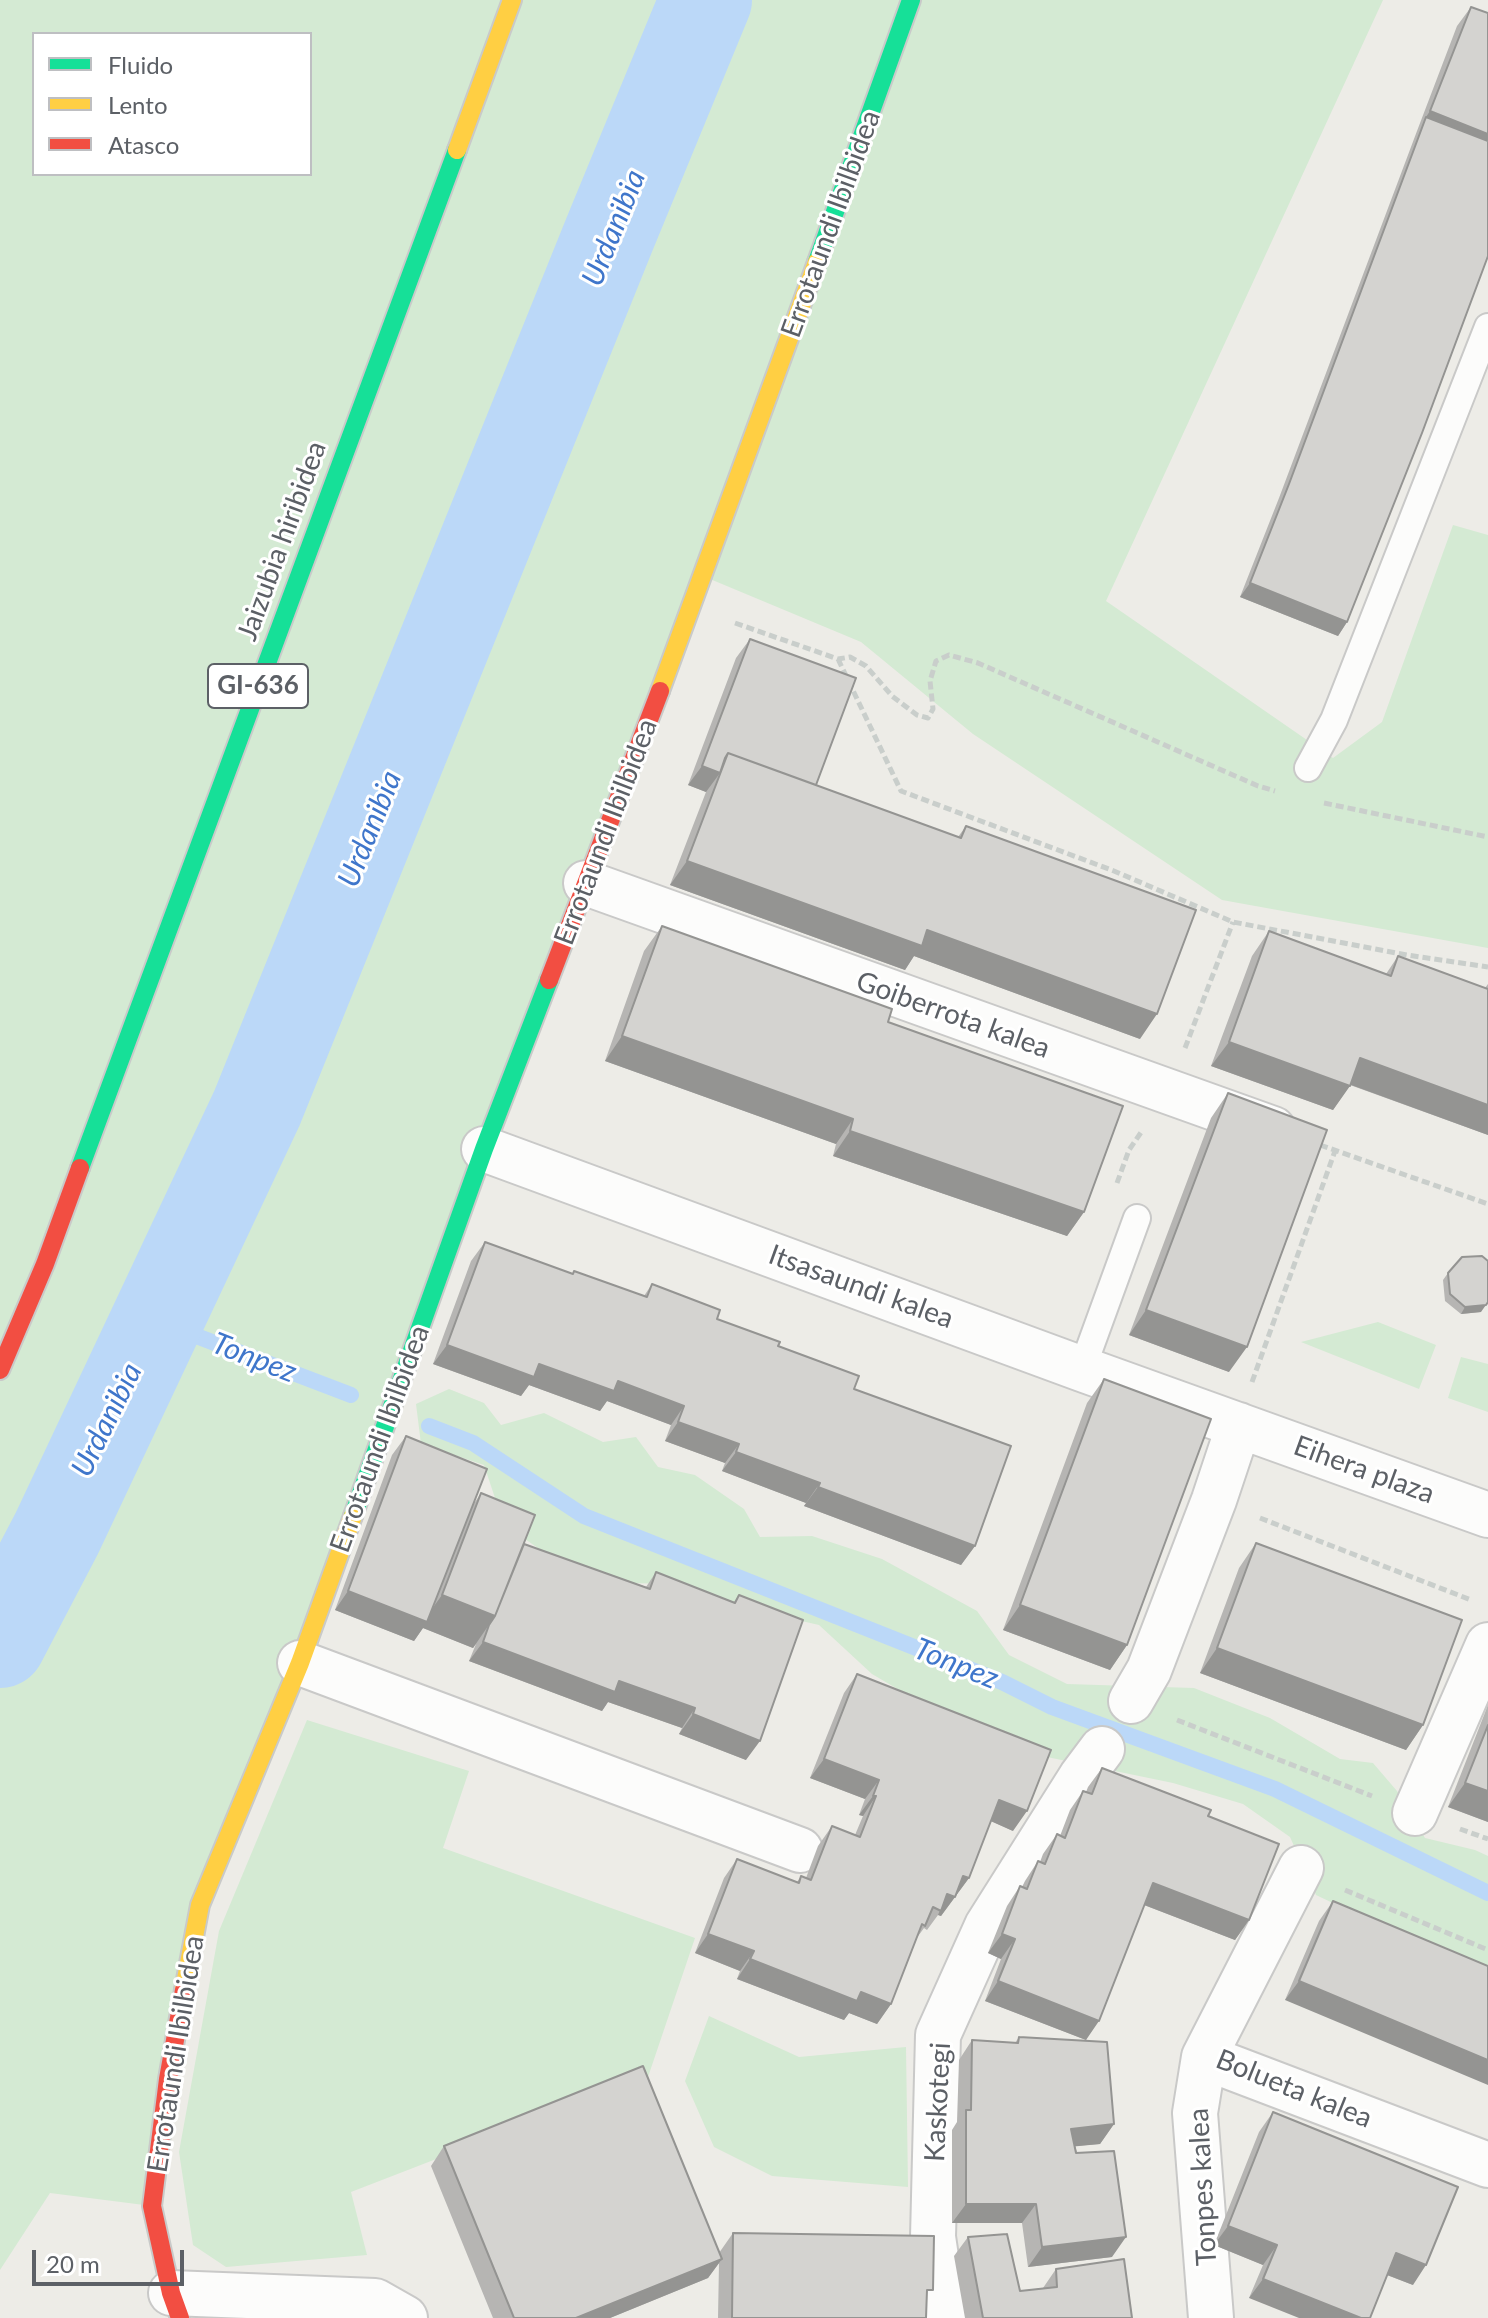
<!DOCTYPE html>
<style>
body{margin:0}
#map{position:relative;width:1488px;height:2318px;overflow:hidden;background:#edece7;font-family:Lato,sans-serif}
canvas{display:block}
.legend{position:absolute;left:32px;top:32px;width:280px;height:144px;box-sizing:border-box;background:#fff;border:2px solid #bebfc2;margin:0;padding:10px 14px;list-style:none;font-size:24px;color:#5c6066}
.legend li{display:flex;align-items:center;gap:16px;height:40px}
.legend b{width:40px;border:2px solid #bebfc2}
.scale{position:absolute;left:32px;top:2250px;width:152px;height:36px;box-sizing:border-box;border:4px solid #5c6066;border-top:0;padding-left:10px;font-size:24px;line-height:28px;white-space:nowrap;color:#5c6066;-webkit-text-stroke:6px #fff;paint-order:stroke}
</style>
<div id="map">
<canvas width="1488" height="2318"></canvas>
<ul class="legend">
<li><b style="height:10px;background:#16e098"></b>Fluido</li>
<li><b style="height:10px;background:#ffcf43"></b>Lento</li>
<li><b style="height:10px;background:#f24e42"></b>Atasco</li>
</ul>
<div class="scale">20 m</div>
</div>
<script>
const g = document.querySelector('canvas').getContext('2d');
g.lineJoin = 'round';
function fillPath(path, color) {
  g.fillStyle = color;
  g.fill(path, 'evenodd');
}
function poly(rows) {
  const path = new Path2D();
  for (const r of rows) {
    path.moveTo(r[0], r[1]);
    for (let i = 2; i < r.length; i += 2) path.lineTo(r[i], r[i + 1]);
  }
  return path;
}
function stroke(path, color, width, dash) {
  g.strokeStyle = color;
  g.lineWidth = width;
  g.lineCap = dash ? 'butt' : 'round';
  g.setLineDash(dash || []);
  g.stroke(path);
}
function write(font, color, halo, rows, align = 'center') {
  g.font = font + ' Lato,sans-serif';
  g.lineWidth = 6;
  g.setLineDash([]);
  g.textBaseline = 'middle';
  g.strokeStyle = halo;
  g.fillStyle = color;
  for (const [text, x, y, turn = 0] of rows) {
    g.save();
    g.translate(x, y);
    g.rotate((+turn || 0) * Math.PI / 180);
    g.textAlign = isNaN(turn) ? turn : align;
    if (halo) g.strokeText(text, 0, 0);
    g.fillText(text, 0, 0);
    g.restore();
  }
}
const green = poly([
 [0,0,1383,0,1106,601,1333,758,1382,722,1453,525,1488,535,1488,948,1222,900,973,734,861,642,698,574,200,1905,152,2206,50,2193,0,2270],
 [34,34,310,34,310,174,34,174],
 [1378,1322,1436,1345,1419,1389,1301,1342],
 [1461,1357,1488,1364,1488,1412,1448,1398],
 [449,1389,484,1403,501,1425,544,1413,603,1442,636,1437,658,1467,695,1475,744,1509,760,1537,812,1536,882,1559,977,1611,1009,1655,1067,1684,1194,1688,1270,1718,1340,1759,1373,1763,1397,1791,1425,1838,1475,1850,1488,1856,1488,1968,1447,1948,1381,1926,1316,1895,1290,1837,1243,1804,1173,1783,1047,1757,930,1708,872,1674,819,1625,754,1610,686,1584,620,1583,562,1565,525,1539,498,1507,484,1465,421,1444,416,1404],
 [307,1720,469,1771,443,1848,695,1938,648,2077,351,2192,367,2255,226,2267,193,2245,179,2152,219,1931],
 [709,2016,799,2057,906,2047,908,2187,772,2176,714,2147,685,2081]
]);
const stream = poly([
 [157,1321,351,1395],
 [429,1426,473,1443,584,1516,1002,1682,1052,1707,1275,1789,1488,1893]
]);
const river = poly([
 [0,1642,57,1533,257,1108,610,233,706,0]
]);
const path = poly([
 [735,623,838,659,850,657,866,666,892,696,917,715,928,718,933,709,930,681,936,661,949,655,978,663,1258,786,1275,791],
 [838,659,901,791,1114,871,1233,922,1407,955,1488,967],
 [1324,803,1488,837],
 [1185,1048,1233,922],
 [1320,1145,1488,1204],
 [1117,1183,1129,1150,1142,1131],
 [1252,1382,1335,1151],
 [1260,1518,1471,1600],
 [1177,1720,1372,1796],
 [1460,1829,1488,1839],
 [1345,1890,1488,1950]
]);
const lane = poly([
 [1308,768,1334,720,1488,327],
 [1082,1369,1137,1218]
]);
const street = poly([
 [586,883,1273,1129],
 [484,1149,1082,1369,1488,1515],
 [300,1663,800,1850],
 [1131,1701,1149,1670,1214,1500,1239,1425],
 [1415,1813,1488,1645],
 [1301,1868,1204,2057,1488,2165],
 [1204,2057,1195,2113,1211,2318],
 [171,2293,375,2301,405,2318],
 [945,2318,933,2237,938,2035,987,1926,1081,1777,1102,1749]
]);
const fast = poly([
 [817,262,911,0],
 [80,1168,457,150],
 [353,1516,484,1149,549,980]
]);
const slow = poly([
 [457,150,512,0],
 [660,691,817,262],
 [184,1990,200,1905,300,1663,353,1516]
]);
const jam = poly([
 [549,980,660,691],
 [0,1370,45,1264,80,1168],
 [180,2318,171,2293,152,2206,168,2079,184,1990]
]);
const wall = poly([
 [1471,7,1347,622,1338,636,1240,597,1279,498,1417,131,1457,26],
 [750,639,816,785,958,837,966,826,1140,1039,914,956,905,970,670,885,706,792,688,785,736,658],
 [662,926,888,1022,1084,1212,1067,1236,833,1156,836,1144,605,1061,644,951],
 [1269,931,1386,974,1398,956,1485,988,1488,984,1488,1135,1350,1085,1333,1110,1211,1066,1252,956],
 [1228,1093,1229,1372,1129,1335,1211,1118],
 [485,1242,572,1274,574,1271,644,1296,652,1284,717,1319,778,1346,854,1389,975,1546,961,1565,804,1506,806,1503,722,1471,725,1463,665,1441,671,1425,607,1401,600,1411,529,1385,521,1396,433,1364,471,1261],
 [1448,1273,1481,1312,1461,1314,1445,1301,1443,1280],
 [1104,1379,1127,1645,1110,1670,1003,1630,1087,1403],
 [406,1436,473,1505,481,1493,524,1544,646,1587,656,1572,734,1602,739,1595,746,1760,679,1734,682,1728,608,1702,602,1711,469,1661,476,1644,473,1648,423,1628,414,1641,335,1610,392,1455],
 [1256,1543,1423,1725,1406,1750,1200,1673,1239,1568],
 [857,1674,1013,1831,991,1821,969,1878,941,1916,938,1915,927,1930,924,1928,916,1939,891,2004,877,2024,849,2013,844,2020,737,1979,740,1971,695,1953,724,1878,737,1859,797,1882,801,1876,806,1878,818,1846,832,1826,855,1835,863,1816,859,1815,865,1799,810,1778,844,1693],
 [1488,1705,1488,1822,1448,1807],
 [1102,1768,1208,1816,1249,1920,1235,1940,1144,1905,1086,2040,985,2001,1001,1959,988,1953,1007,1906,1020,1886,1022,1887,1025,1881,1038,1861,1040,1862,1043,1854,1057,1834,1060,1836,1070,1810,1083,1791,1086,1792,1088,1787],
 [1333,1901,1488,1966,1285,2000,1319,1921],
 [1019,2037,1114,2124,1100,2144,1075,2146,1112,2257,1028,2267,1022,2223,952,2223,952,2130,957,2122,959,2060,972,2040,1015,2043],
 [1273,2112,1413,2285,1387,2275,1249,2298,1263,2265,1214,2245,1259,2132],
 [444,2146,719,2253,733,2233,926,2299,926,2318,718,2318,719,2263,708,2278,610,2318,493,2318,431,2166],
 [968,2237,1020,2291,1043,2288,1056,2269,1132,2318,965,2318,954,2256]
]);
const shadedWall = poly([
 [1430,111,1488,134,1488,159,1426,117],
 [1250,583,1347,622,1338,636,1240,597],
 [702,766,720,773,706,792,688,785],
 [687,861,927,930,1157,1014,1140,1039,914,956,905,970,670,885],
 [622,1036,853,1119,836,1144,605,1061],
 [1229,1042,1350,1086,1333,1110,1211,1066],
 [1360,1058,1488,1105,1488,1135,1343,1082],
 [850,1131,1084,1212,1067,1236,833,1156],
 [1488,1302,1481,1312,1461,1314,1465,1307],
 [1146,1310,1247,1347,1229,1372,1129,1335],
 [447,1345,618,1381,684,1406,671,1425,607,1401,600,1411,529,1385,521,1396,433,1364],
 [678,1422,739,1444,725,1463,665,1441],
 [736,1452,820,1483,806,1503,722,1471],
 [818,1487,975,1546,961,1565,804,1506],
 [348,1591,424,1620,442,1595,495,1616,473,1648,423,1628,414,1641,335,1610],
 [1020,1605,1127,1645,1110,1670,1003,1630],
 [483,1642,619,1681,695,1708,682,1728,608,1702,602,1711,469,1661],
 [1217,1648,1423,1725,1406,1750,1200,1673],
 [693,1714,760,1741,746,1760,679,1734],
 [824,1759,879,1780,865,1799,810,1778],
 [1465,1783,1488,1791,1488,1822,1448,1807],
 [873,1796,876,1796,863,1816,859,1815],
 [999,1800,1027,1811,1013,1831,986,1819],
 [963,1876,969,1878,941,1916,938,1915,947,1894],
 [1153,1883,1249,1920,1235,1940,1139,1903],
 [708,1934,754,1951,740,1971,695,1953],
 [1002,1934,1015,1939,1001,1959,988,1953],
 [750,1959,861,1992,891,2004,877,2024,849,2013,844,2020,737,1979],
 [998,1981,1099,2021,1086,2040,985,2001],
 [1299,1981,1488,2060,1488,2085,1285,2000],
 [1114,2124,1100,2144,1058,2148,1071,2129],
 [966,2204,1036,2204,1022,2223,952,2223],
 [1228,2226,1277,2245,1263,2265,1214,2245],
 [1126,2237,1112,2257,1028,2267,1042,2247],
 [1396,2253,1426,2265,1413,2285,1382,2273],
 [722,2259,708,2278,610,2318,576,2318],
 [1263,2279,1361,2318,1299,2318,1249,2298]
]);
const building = poly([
 [1471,7,1488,13,1488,134,1430,111,1471,7],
 [1426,117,1488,141,1488,256,1422,433,1347,622,1250,583,1289,484,1426,117],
 [750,639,856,678,816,785,728,753,725,758,720,773,702,766,750,639],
 [728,753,961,838,966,826,1196,910,1157,1014,927,930,922,946,687,861,728,753],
 [662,926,892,1009,888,1022,1123,1106,1084,1212,850,1131,853,1119,622,1036,662,926],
 [1269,931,1391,976,1398,956,1488,989,1488,1105,1360,1058,1350,1086,1229,1042,1269,931],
 [1228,1093,1327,1130,1247,1347,1146,1310,1228,1093],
 [485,1242,573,1274,574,1271,647,1297,652,1284,720,1310,717,1319,780,1342,778,1346,859,1376,854,1389,1011,1446,975,1546,818,1487,820,1483,736,1452,739,1444,678,1422,684,1406,618,1381,614,1391,539,1364,534,1377,447,1345,485,1242],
 [1482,1256,1488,1261,1488,1302,1486,1305,1465,1307,1450,1294,1448,1273,1462,1257,1482,1256],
 [1104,1379,1211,1419,1127,1645,1020,1605,1104,1379],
 [406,1436,487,1469,427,1622,348,1591,406,1436],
 [481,1493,535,1515,495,1616,442,1595,481,1493],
 [1256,1543,1462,1620,1423,1725,1217,1648,1256,1543],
 [524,1544,650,1589,656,1572,735,1603,739,1595,803,1620,760,1741,693,1714,695,1708,619,1681,615,1692,483,1642,489,1625,495,1616,524,1544],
 [857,1674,1051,1750,1027,1811,999,1800,969,1878,963,1876,955,1897,947,1894,941,1911,933,1907,925,1926,922,1924,891,2004,861,1992,857,2001,750,1959,754,1951,708,1934,737,1859,799,1883,801,1876,811,1880,832,1826,860,1837,876,1796,873,1796,879,1780,824,1759,857,1674],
 [1488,1725,1488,1791,1465,1783,1488,1725],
 [1102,1768,1211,1810,1208,1816,1279,1844,1249,1920,1153,1883,1099,2021,998,1981,1015,1939,1002,1934,1020,1886,1027,1889,1038,1861,1045,1864,1057,1834,1065,1838,1083,1791,1092,1794,1102,1768],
 [1333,1901,1488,1966,1488,2060,1299,1981,1333,1901],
 [1019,2037,1107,2042,1114,2124,1071,2129,1076,2153,1114,2151,1126,2237,1042,2247,1036,2204,966,2204,966,2110,971,2110,972,2040,1018,2043,1019,2037],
 [643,2066,722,2259,576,2318,514,2318,444,2146,643,2066],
 [1273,2112,1458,2187,1426,2265,1396,2253,1370,2318,1361,2318,1263,2279,1277,2245,1228,2226,1273,2112],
 [733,2233,934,2236,933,2290,927,2290,926,2318,732,2318,733,2233],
 [1007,2234,1020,2291,1057,2287,1056,2269,1124,2259,1132,2318,983,2318,968,2237,1007,2234]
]);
const shields = [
 [258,686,100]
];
const shieldNames = [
 ["GI-636",258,686]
];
const streetNames = [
 ["Errotaundi Ibilbidea",831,224,-70],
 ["Jaizubia hiribidea",282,541,-70],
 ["Errotaundi Ibilbidea",606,832,-69],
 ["Goiberrota kalea",953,1015,20],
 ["Itsasaundi kalea",861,1287,20],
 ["Errotaundi Ibilbidea",380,1439,-70],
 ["Eihera plaza",1364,1470,20],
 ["Errotaundi Ibilbidea",176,2054,-81],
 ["Bolueta kalea",1294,2089,22],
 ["Kaskotegi",938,2102,-87],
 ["Tonpes kalea",1203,2187,-93]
];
const waterNames = [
 ["Urdanibia",614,228,-68],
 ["Urdanibia",370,829,-68],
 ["Tonpez",254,1358,21],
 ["Urdanibia",107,1420,-64],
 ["Tonpez",956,1664,22]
];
fillPath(green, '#d4ead3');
stroke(stream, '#bbd8f8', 16);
stroke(river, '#bbd8f8', 92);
stroke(lane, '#c9c9c8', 30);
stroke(street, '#c9c9c8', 48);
stroke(fast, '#c9cac9', 22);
stroke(slow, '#c9cac9', 22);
stroke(jam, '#c9cac9', 22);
stroke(path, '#c9cecb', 5, [8, 4]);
stroke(lane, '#fcfcfb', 26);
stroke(street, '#fcfcfb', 44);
stroke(fast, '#16e098', 18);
stroke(slow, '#ffcf43', 18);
stroke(jam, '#f24e42', 18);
fillPath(wall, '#b6b5b3');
fillPath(shadedWall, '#949492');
fillPath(building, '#d4d3d0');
stroke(building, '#949492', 2);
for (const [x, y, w] of shields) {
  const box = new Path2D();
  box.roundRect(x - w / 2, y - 22, w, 44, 6);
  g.fillStyle = '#fff';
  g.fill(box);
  stroke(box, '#5c6066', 2);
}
write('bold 26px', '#5c6066', null, shieldNames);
write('28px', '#5c6066', '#fff', streetNames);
write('italic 30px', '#3f76cb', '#fff', waterNames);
</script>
